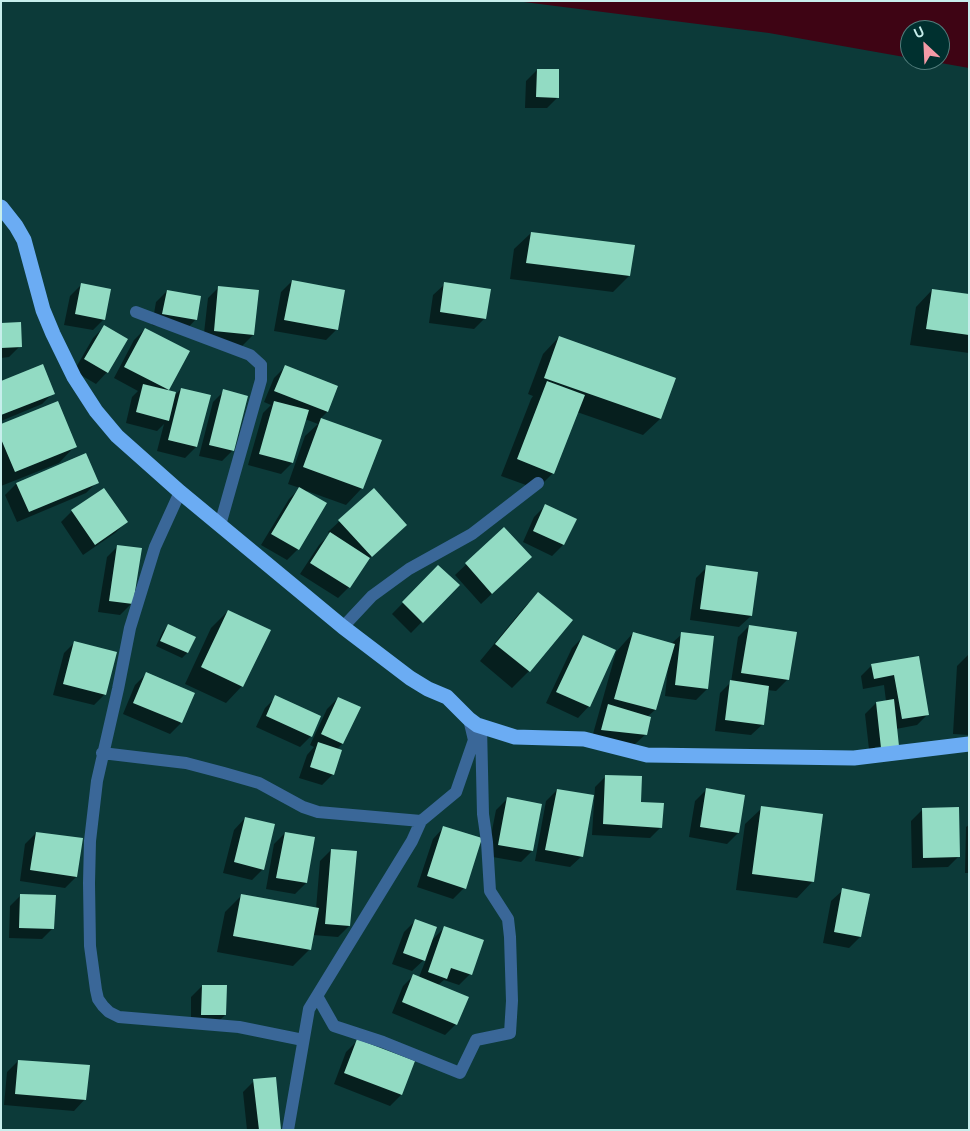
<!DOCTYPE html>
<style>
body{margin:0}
#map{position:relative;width:970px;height:1131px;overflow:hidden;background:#0c3a39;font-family:"DM Sans",sans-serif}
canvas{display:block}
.frame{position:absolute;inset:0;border:2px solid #c7eeec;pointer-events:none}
.north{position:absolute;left:900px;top:20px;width:50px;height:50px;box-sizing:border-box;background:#00302f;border:1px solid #507c7b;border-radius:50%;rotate:335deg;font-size:14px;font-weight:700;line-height:20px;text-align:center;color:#c7eeec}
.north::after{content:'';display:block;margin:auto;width:18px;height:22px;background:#f49aa6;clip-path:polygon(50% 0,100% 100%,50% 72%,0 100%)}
</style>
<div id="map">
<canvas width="970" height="1131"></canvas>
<div class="frame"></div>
<div class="north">U</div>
</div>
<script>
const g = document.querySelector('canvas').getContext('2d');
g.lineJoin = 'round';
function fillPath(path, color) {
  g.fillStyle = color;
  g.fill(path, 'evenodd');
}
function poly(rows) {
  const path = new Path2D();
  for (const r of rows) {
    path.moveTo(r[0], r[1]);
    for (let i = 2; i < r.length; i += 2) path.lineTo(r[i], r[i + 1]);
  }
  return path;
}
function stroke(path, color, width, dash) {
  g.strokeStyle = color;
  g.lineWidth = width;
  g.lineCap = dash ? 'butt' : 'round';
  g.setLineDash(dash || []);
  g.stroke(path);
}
const water = poly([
 [516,1,969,1,969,68,924,60,940,60,940,30,910,30,910,58,769,33]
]);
const shadow = poly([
 [537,70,558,97,547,108,525,108,526,81],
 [531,233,629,276,613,292,510,279,514,249],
 [292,281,337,329,326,340,274,331,281,292],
 [445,284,485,318,474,329,429,323,433,295],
 [81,285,104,319,93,330,64,325,70,296],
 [219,287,253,335,242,346,203,342,208,298],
 [932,290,969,295,969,353,910,345,916,307],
 [167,291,196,319,185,331,152,325,156,302],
 [1,324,20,346,9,357,1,358],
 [104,327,127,340,107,372,96,384,74,371,93,338],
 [145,329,168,389,166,391,176,394,181,389,196,447,185,458,157,451,164,424,157,431,126,423,132,397,138,391,114,378,134,340],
 [559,337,674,378,660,419,643,435,577,412,553,473,537,489,501,476,531,399,533,396,528,394,543,354],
 [285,367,336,387,327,412,320,419,380,441,362,488,346,505,307,491,298,549,287,560,261,545,289,499,300,488,288,484,305,436,318,424,305,419,292,463,281,474,248,465,263,413,271,405,264,402,274,378],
 [1,383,53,393,42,404,1,421],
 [224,391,233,450,222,461,199,456,213,402],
 [1,426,75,446,59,463,1,486],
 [97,482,86,493,17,522,5,495,16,484],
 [373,490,395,536,365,562,349,587,338,598,300,574,319,545,330,534,328,532],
 [545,506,563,545,552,556,523,542,534,517],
 [72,511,126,522,115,533,83,555,61,522],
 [504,529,519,568,481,604,455,575],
 [118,546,131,604,120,615,98,612,107,557],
 [438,567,458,585,411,633,392,614],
 [707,567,756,573,751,616,739,627,690,620,696,578],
 [538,593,571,620,529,671,512,688,480,661,522,610],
 [228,611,242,686,226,703,185,684,211,628],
 [168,626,194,637,187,653,182,658,156,646,163,631],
 [749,626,787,680,776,691,767,690,763,724,751,735,715,731,720,693,731,682,738,637],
 [633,633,671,644,682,634,707,689,696,700,665,696,668,668,667,667,655,710,647,717,646,734,634,745,591,741,616,652,614,651,589,706,578,718,546,703,572,648,583,637,616,652],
 [75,642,105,694,94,705,53,695,64,653],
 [969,654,969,735,953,734,957,666],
 [918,657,928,714,917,725,896,729,898,746,870,758,865,714,876,703,886,701,884,685,863,689,861,676,872,665],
 [887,746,875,750,875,747],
 [146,674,181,723,170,734,123,714,135,685],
 [276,697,311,736,300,747,256,727,265,708],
 [338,698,359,708,342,744,337,749,333,774,322,785,299,778,307,755,314,747,310,745,327,709],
 [606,776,639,803,661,827,650,838,592,835,595,787],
 [557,790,582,856,570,867,535,861,546,801],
 [706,790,738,833,727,844,689,837,695,801],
 [507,799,540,805,532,851,521,862,487,856,496,810],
 [762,808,813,881,797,898,736,890,745,824],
 [922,810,959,856,948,867,912,868,911,821],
 [245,818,263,869,252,880,223,873,234,830],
 [969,825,969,873,965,873,966,827],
 [444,827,464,888,453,899,417,887,433,839],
 [36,833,76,877,65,888,20,881,25,844],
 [285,833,306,883,295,894,266,889,274,844],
 [331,850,349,926,338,937,313,935,310,949,293,966,217,952,225,912,241,896,316,909,320,861],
 [843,890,860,937,849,948,823,943,831,901],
 [21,895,53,928,42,939,9,938,10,906],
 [415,921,430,942,444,928,470,974,459,985,444,980,438,985,456,1024,445,1035,392,1013,403,986,414,975,419,977,427,957,412,971,392,964,404,932],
 [202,986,225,1015,214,1026,191,1026,191,997],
 [357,1041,401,1095,390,1106,334,1084,346,1052],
 [18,1061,85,1099,74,1111,4,1105,7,1072],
 [254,1081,280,1130,247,1130,243,1092]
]);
const building = poly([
 [537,69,559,69,559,98,536,97],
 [531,232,635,245,630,276,526,263],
 [292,280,345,290,338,330,284,320],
 [444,282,491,289,486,319,440,312],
 [81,283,111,289,105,320,75,314],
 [218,286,259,290,254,335,214,331],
 [932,289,969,294,969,335,926,329],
 [167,290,201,296,197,320,162,314],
 [21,322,22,347,1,348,1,323],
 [104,325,128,339,108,373,84,359],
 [145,328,190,351,169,390,124,367],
 [559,336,676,378,661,419,544,378],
 [43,364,55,394,1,415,1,381],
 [285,365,338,386,328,412,274,391],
 [547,381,585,395,554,474,517,459],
 [143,384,176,392,169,421,136,412],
 [181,388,211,395,197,447,168,440],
 [223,389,248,396,234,451,209,445],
 [58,401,77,447,15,472,1,439,1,424],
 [274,401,309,410,293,463,259,454],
 [321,418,382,440,363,489,303,467],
 [86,453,99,483,29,512,16,483],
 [299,487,327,503,299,550,271,534],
 [104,488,128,522,95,545,71,510],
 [374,488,407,525,372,557,338,520],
 [545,504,577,519,564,545,533,531],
 [504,527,532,557,492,594,465,563],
 [330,532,370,558,350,588,310,563],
 [117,545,142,548,133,604,109,601],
 [438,565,460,585,423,623,402,602],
 [706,565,758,572,752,616,700,609],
 [538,592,573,620,530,672,495,644],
 [228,610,271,630,243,687,201,667],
 [168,624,196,637,188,653,160,641],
 [749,625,797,632,789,680,741,673],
 [633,632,675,644,656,710,614,699],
 [681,632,714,636,708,689,675,685],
 [583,635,616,650,590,707,556,692],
 [74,641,117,652,106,695,63,684],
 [919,656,929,715,902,719,894,675,874,679,871,664],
 [146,672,195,693,182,723,133,703],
 [730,680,769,686,764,725,725,720],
 [275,695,321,716,312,737,266,716],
 [338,697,361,707,343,744,321,734],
 [894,699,899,746,881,748,876,702],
 [608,704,651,717,647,735,601,730],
 [318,742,342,750,334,775,310,767],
 [605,775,642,776,641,802,664,803,662,828,603,824],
 [706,788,745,795,739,833,700,827],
 [557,789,594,795,583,857,545,850],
 [507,797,542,804,533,851,498,845],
 [761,806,823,814,814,882,752,874],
 [959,807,960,857,923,858,922,808],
 [245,817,275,824,264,870,234,862],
 [443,826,482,838,466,889,427,876],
 [36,832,83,838,77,877,30,870],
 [285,832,315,837,307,883,276,878],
 [331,849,357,851,350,926,325,924],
 [842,888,870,894,861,937,834,932],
 [20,894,56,895,54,929,19,928],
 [241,894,319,908,311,950,233,936],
 [415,919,437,927,425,961,403,953],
 [444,926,484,940,472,975,451,968,447,979,428,972],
 [413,974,469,997,457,1025,402,1002],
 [202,985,227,985,226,1015,201,1015],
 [357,1039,415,1061,402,1095,344,1073],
 [18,1060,90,1065,86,1100,15,1094],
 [276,1077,281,1130,259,1130,253,1079]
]);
const street = poly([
 [136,312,250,355,261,365,261,380,220,525],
 [180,492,155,547,130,628,118,689,97,781,90,841,89,883,90,946,96,990,98,999,103,1006,109,1012,119,1017,239,1027,303,1040],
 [343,627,372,596,409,569,472,534,538,483],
 [102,753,186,763,224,773,259,783,303,807,318,812,421,821],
 [317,996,334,1026,383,1042,460,1073,476,1040,510,1033,512,1001,510,937,508,919,490,891,487,842,483,814,481,727],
 [288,1130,309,1009,412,841,421,821,456,792,474,740,469,719]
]);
const highway = poly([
 [1,207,16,226,24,240,43,310,53,334,74,377,96,411,117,436,180,492,343,627,410,678,428,689,447,697,469,719,477,725,515,737,584,739,647,755,854,758,969,744]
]);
fillPath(water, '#3e0414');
fillPath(shadow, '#0007');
fillPath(building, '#92dbc3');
stroke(street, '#3a6798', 12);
stroke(highway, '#6bacf3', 15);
</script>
